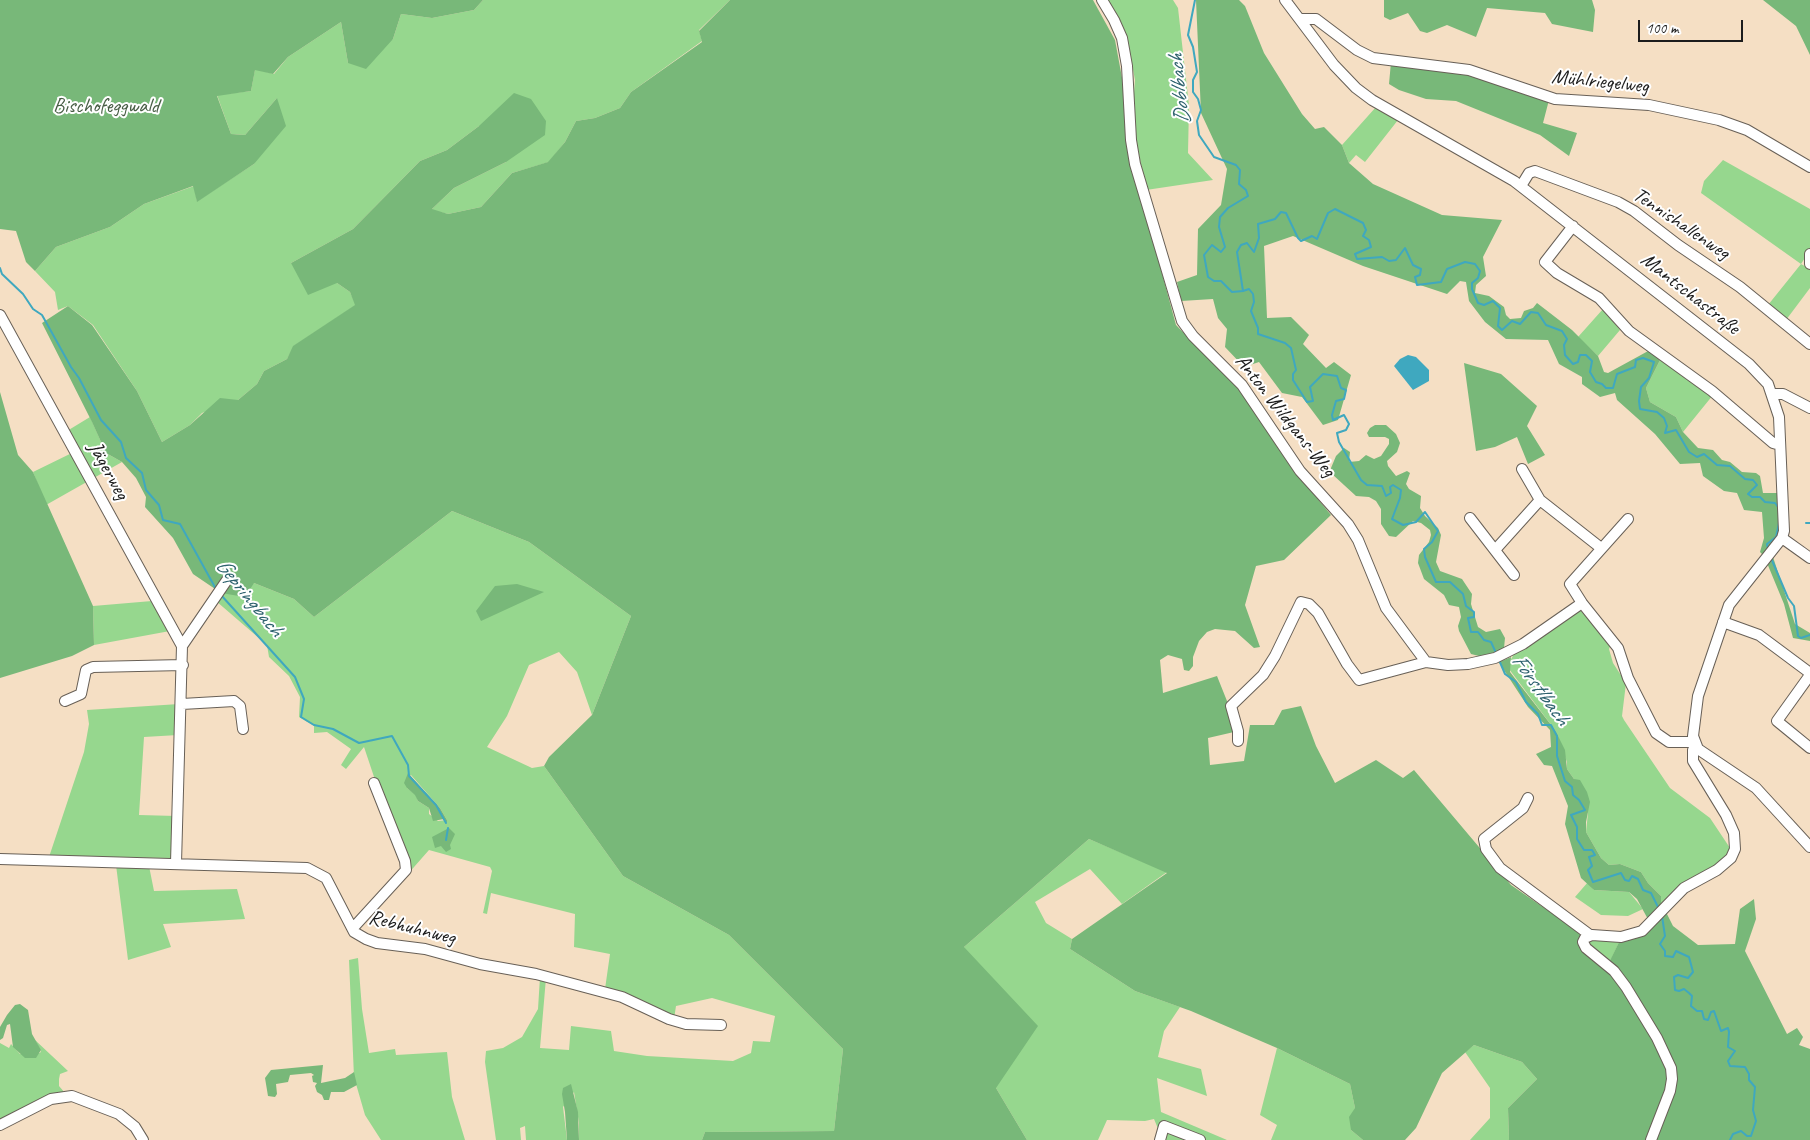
<!DOCTYPE html>
<meta charset="utf-8">
<style>
body{margin:0}
#map{position:relative;width:1810px;height:1140px;overflow:hidden;background:#f5dfc4;font-family:Caveat,sans-serif}
canvas{display:block}
.scale{position:absolute;left:1638px;top:20px;width:105px;height:22px;box-sizing:border-box;border:2px solid #1c1c1c;border-top:0;padding-left:6px;font-size:15px;line-height:18px;white-space:nowrap;color:#1c1c1c;-webkit-text-stroke:4px #fff;paint-order:stroke}
</style>
<div id="map">
<canvas width="1810" height="1140"></canvas>
<div class="scale">100 m</div>
</div>
<script>
const g = document.querySelector('canvas').getContext('2d');
g.lineJoin = 'round';
function fillPath(path, color) {
  g.fillStyle = color;
  g.fill(path, 'evenodd');
}
function poly(rows) {
  const path = new Path2D();
  for (const r of rows) {
    path.moveTo(r[0], r[1]);
    for (let i = 2; i < r.length; i += 2) path.lineTo(r[i], r[i + 1]);
  }
  return path;
}
function stroke(path, color, width, dash) {
  g.strokeStyle = color;
  g.lineWidth = width;
  g.lineCap = dash ? 'butt' : 'round';
  g.setLineDash(dash || []);
  g.stroke(path);
}
function write(font, color, halo, rows, align = 'center') {
  g.font = font + ' Caveat,sans-serif';
  g.lineWidth = 4;
  g.setLineDash([]);
  g.textBaseline = 'middle';
  g.strokeStyle = halo;
  g.fillStyle = color;
  for (const [text, x, y, turn = 0] of rows) {
    g.save();
    g.translate(x, y);
    g.rotate((+turn || 0) * Math.PI / 180);
    g.textAlign = isNaN(turn) ? turn : align;
    if (halo) g.strokeText(text, 0, 0);
    g.fillText(text, 0, 0);
    g.restore();
  }
}
const green = poly([
 [483,0,730,0,699,30,702,41,631,92,620,108,595,118,576,121,565,142,549,162,512,173,481,207,448,214,431,210,454,188,506,162,479,126,447,150,420,161,353,229,291,263,337,283,350,292,356,305,294,346,287,359,264,371,257,384,238,400,202,413,190,425,162,442,137,391,93,325,68,306,58,310,55,292,35,271,56,247,110,227,144,204,194,186,197,201,254,164,277,98,245,135,231,134,217,95,251,91,255,69,274,74,288,57,341,22,348,63,393,39,401,14,432,18,474,10],
 [1107,0,1173,0,1178,8,1189,106,1188,153,1213,180,1146,190,1132,119,1135,80,1131,59,1124,34],
 [1376,107,1398,120,1365,162,1356,155,1349,163,1342,145],
 [1723,160,1810,209,1810,250,1801,264,1810,269,1810,288,1786,320,1768,305,1801,264,1701,193,1704,181],
 [1603,309,1620,330,1598,356,1578,337],
 [1661,358,1713,395,1683,432,1676,417,1650,402,1646,388],
 [90,417,106,453,122,462,46,505,33,472,78,450,67,431],
 [452,511,529,542,631,616,592,715,577,672,559,652,529,665,507,716,487,747,532,768,544,766,623,876,729,935,843,1049,834,1131,705,1132,702,1140,579,1140,579,1123,574,1092,563,1107,567,1140,526,1140,525,1126,520,1128,521,1140,496,1140,485,1062,486,1051,503,1048,522,1037,538,1009,540,977,546,978,540,1048,569,1050,571,1026,611,1031,614,1051,647,1056,733,1061,751,1053,753,1041,770,1042,775,1016,712,998,676,1006,674,1019,605,989,610,954,574,947,575,914,491,893,487,914,483,913,492,871,490,867,429,850,407,875,364,747,346,769,341,765,351,749,327,732,314,733,314,726,299,717,300,697,289,676,269,657,267,645,216,601,221,593,254,583,294,599,314,617],
 [411,775,440,808,447,820,438,821,429,814,429,808,418,801,416,795,407,788,408,777],
 [152,601,170,631,94,645,93,606],
 [1580,610,1611,644,1609,649,1613,663,1626,683,1622,716,1624,720,1670,788,1710,818,1730,848,1730,854,1661,908,1661,896,1648,883,1641,872,1620,864,1609,865,1601,858,1586,832,1588,813,1574,779,1567,769,1567,762,1555,730,1509,669,1509,663,1514,654],
 [179,704,178,735,144,737,139,815,176,816,171,858,49,857,84,752,89,724,87,710],
 [1089,839,1167,872,1122,904,1090,869,1035,902,1046,923,1072,939,1070,949,1135,991,1180,1007,1164,1031,1158,1057,1201,1069,1207,1096,1157,1078,1161,1112,1227,1140,1157,1140,1159,1131,1154,1119,1145,1121,1107,1120,1098,1140,1027,1140,996,1088,964,947],
 [116,865,149,866,154,891,237,889,245,919,163,924,171,947,128,960],
 [1588,882,1594,890,1629,892,1643,909,1628,916,1601,915,1575,897],
 [1590,939,1620,940,1609,964,1587,943],
 [358,958,362,1009,369,1053,395,1049,396,1055,447,1052,452,1097,465,1140,381,1140,365,1115,354,1077,349,960],
 [35,1040,68,1071,60,1074,59,1079,59,1086,65,1093,0,1121,0,1043,9,1048,11,1044,20,1054,40,1053,41,1051],
 [1474,1045,1522,1062,1537,1079,1508,1108,1509,1140,1470,1140,1490,1118,1490,1088,1465,1052],
 [1277,1048,1350,1084,1355,1108,1351,1130,1363,1140,1271,1140,1277,1125,1260,1115]
]);
const forest = poly([
 [0,0,483,0,474,10,432,18,401,14,393,39,366,69,348,63,341,22,288,57,273,74,255,70,251,91,217,96,231,134,245,135,277,98,286,126,254,164,197,202,193,186,144,204,110,227,56,247,35,271,26,262,16,231,0,229],
 [730,0,1093,0,1115,40,1150,229,1176,325,1249,400,1288,463,1331,515,1284,560,1256,566,1245,605,1260,647,1254,648,1235,631,1215,629,1207,632,1199,641,1193,657,1193,666,1189,671,1184,670,1182,659,1168,655,1160,660,1163,693,1217,676,1227,701,1234,732,1208,738,1210,765,1244,761,1250,725,1274,725,1282,710,1301,706,1316,746,1335,783,1376,760,1403,778,1414,770,1511,885,1582,934,1578,942,1606,969,1620,940,1666,912,1673,926,1698,945,1735,944,1740,909,1754,899,1756,919,1745,951,1787,1034,1797,1028,1803,1037,1799,1045,1810,1049,1810,1140,1509,1140,1508,1108,1537,1079,1522,1062,1474,1045,1442,1073,1416,1128,1405,1140,1363,1140,1351,1130,1349,1117,1355,1108,1350,1084,1277,1048,1191,1011,1135,991,1070,949,1072,939,1167,873,1089,839,964,947,1038,1026,996,1088,1027,1140,702,1140,705,1132,834,1131,843,1049,729,935,623,876,544,766,549,757,592,715,631,616,529,542,452,511,314,617,294,599,254,583,245,597,221,593,193,574,173,538,145,507,146,497,136,478,122,462,106,453,92,422,42,323,68,306,92,325,137,391,162,442,190,425,220,398,238,400,257,384,264,371,287,359,293,346,355,305,350,292,337,283,308,295,291,263,353,229,420,161,447,150,479,126,514,93,531,99,546,121,545,135,506,162,454,188,432,209,448,214,481,207,512,173,548,162,565,142,576,121,595,118,620,108,631,92,702,42,699,31],
 [1196,0,1239,0,1245,6,1264,53,1302,114,1315,129,1324,127,1342,145,1349,163,1373,184,1442,215,1502,220,1483,257,1486,276,1476,285,1475,293,1489,296,1504,307,1506,315,1510,319,1521,318,1524,311,1533,308,1537,303,1572,330,1598,356,1604,372,1608,373,1650,350,1661,358,1646,388,1650,402,1676,417,1683,432,1698,448,1713,450,1722,460,1730,462,1742,472,1756,473,1760,476,1763,493,1781,493,1782,530,1764,556,1760,552,1764,538,1762,512,1744,510,1737,493,1724,491,1703,476,1700,463,1680,464,1655,434,1617,400,1615,393,1600,397,1582,384,1582,377,1559,364,1548,340,1506,339,1485,322,1469,301,1466,282,1460,281,1447,294,1363,266,1293,236,1264,246,1267,318,1291,317,1309,335,1303,344,1326,368,1334,362,1351,375,1338,420,1323,425,1302,397,1282,393,1259,362,1244,367,1225,347,1227,329,1218,318,1213,299,1181,301,1177,282,1197,275,1198,229,1221,205,1227,169,1201,113],
 [1384,0,1592,0,1595,10,1593,32,1552,24,1545,13,1487,8,1476,37,1447,25,1427,33,1420,31,1408,13,1390,20,1384,17],
 [1763,0,1810,0,1810,55,1796,26],
 [1391,62,1455,69,1549,100,1543,123,1577,133,1569,156,1540,135,1456,101,1426,99,1399,90,1389,84],
 [1464,363,1501,374,1537,406,1527,426,1545,455,1528,464,1517,437,1495,447,1476,451],
 [0,392,18,455,33,472,93,606,94,645,72,656,0,678],
 [1375,425,1386,425,1396,434,1400,443,1397,452,1387,461,1388,466,1396,476,1407,471,1410,473,1406,484,1409,489,1421,496,1420,508,1425,516,1438,528,1441,535,1436,562,1440,571,1462,579,1472,594,1471,604,1478,627,1486,632,1500,629,1505,638,1504,648,1483,657,1471,654,1459,631,1458,626,1461,617,1459,607,1449,605,1444,595,1424,579,1418,563,1419,555,1429,542,1431,535,1430,530,1421,523,1413,521,1396,537,1389,536,1381,524,1381,509,1376,501,1369,497,1356,496,1332,474,1331,468,1336,456,1344,448,1350,452,1349,462,1359,461,1366,455,1374,459,1381,456,1389,444,1389,439,1385,437,1369,437,1367,433,1370,428],
 [1773,557,1795,624,1810,633,1810,641,1793,638,1784,604,1767,563],
 [517,584,544,592,481,621,476,611,495,586],
 [1511,657,1510,672,1555,730,1565,750,1567,769,1574,779,1580,780,1587,792,1590,802,1586,822,1586,832,1601,858,1609,865,1620,864,1641,872,1648,883,1661,896,1661,908,1650,923,1637,899,1629,892,1594,890,1581,878,1565,824,1568,806,1552,766,1544,765,1536,754,1551,747,1550,730,1528,707,1500,664,1499,662],
 [408,773,440,808,447,820,447,823,444,819,433,821,429,808,418,801,415,795,407,788,404,783],
 [449,828,455,834,450,845,451,849,446,852,441,846,435,848,432,837],
 [20,1004,28,1010,32,1034,41,1050,36,1058,25,1058,13,1047,10,1024,7,1025,3,1038,0,1040,0,1027,7,1015,15,1005],
 [323,1065,321,1083,345,1078,354,1072,357,1085,344,1092,331,1092,329,1100,324,1100,322,1095,317,1092,315,1086,317,1083,313,1082,312,1076,314,1075,311,1073,290,1075,288,1082,276,1084,277,1094,275,1097,268,1096,265,1078,271,1070],
 [571,1084,578,1112,579,1140,567,1140,565,1112,562,1094,563,1088]
]);
const water = poly([
 [1408,355,1416,357,1429,370,1429,381,1413,390,1394,366,1400,359]
]);
const stream = poly([
 [1195,0,1188,35,1193,47,1197,72,1193,80,1193,92,1198,99,1201,110,1197,121,1199,135,1214,157,1236,165,1240,170,1239,184,1246,190,1248,196,1228,208,1220,217,1219,227,1225,247,1221,252,1212,245,1204,255,1208,277,1214,281,1221,281,1232,292,1243,291,1237,252,1241,245,1247,243,1254,252,1259,238,1258,224,1275,219,1281,212,1286,213,1298,238,1301,241,1312,236,1317,239,1328,213,1335,209,1363,223,1366,230,1363,236,1369,240,1371,247,1355,254,1357,259,1382,257,1389,261,1396,260,1405,248,1413,265,1421,269,1420,275,1415,277,1417,285,1441,282,1447,269,1465,262,1475,264,1480,271,1478,278,1472,283,1472,289,1478,303,1484,305,1493,301,1500,308,1498,326,1502,330,1512,321,1520,324,1531,312,1538,313,1546,325,1562,331,1567,339,1564,345,1565,355,1573,364,1578,362,1580,355,1586,355,1592,361,1590,372,1596,382,1602,384,1606,388,1613,388,1617,374,1635,367,1636,360,1643,358,1654,362,1649,378,1641,387,1639,401,1640,409,1657,412,1664,418,1667,426,1665,433,1676,430,1689,452,1697,457,1704,454,1717,465,1730,466,1745,479,1753,480,1757,485,1748,494,1752,497,1760,497,1765,502,1775,503,1778,507],
 [0,268,2,274,23,294,33,309,42,315,71,367,79,378,101,420,121,442,126,458,142,473,146,490,159,505,163,520,180,524,216,589],
 [1243,291,1249,289,1253,294,1254,302,1251,311,1258,328,1258,334,1285,343,1291,348,1296,370,1293,374,1293,380,1307,402,1313,401,1310,387,1323,374,1337,376,1341,388,1346,390,1344,399,1336,401,1332,415,1333,420,1344,415,1349,424,1346,430,1337,433,1339,442,1361,480,1367,485,1382,486,1386,496,1391,493,1390,487,1393,485,1401,490,1400,498,1392,519,1403,525,1416,522,1425,512,1438,531,1432,542,1424,549,1425,557,1436,582,1450,582,1463,594,1466,606,1474,612,1474,617,1468,618,1471,632,1478,632,1484,640,1491,642,1496,653],
 [1806,523,1810,523],
 [1768,549,1767,544,1776,537,1779,523],
 [1771,558,1788,598,1794,606,1798,636,1801,638,1810,635],
 [221,595,295,677,304,699,301,717,314,725,333,729,359,743,392,736,408,765,409,776,436,805,446,823],
 [1499,660,1505,674,1516,682,1526,702,1538,714,1542,725,1551,725,1557,736,1557,756,1565,781,1572,787,1573,795,1579,800,1585,810,1571,815,1577,827,1577,839,1584,850,1592,850,1595,855,1589,857,1592,866,1588,870,1593,882,1621,873,1625,880,1629,881,1632,876,1638,879,1643,890,1651,893,1659,909],
 [446,840,448,828],
 [1662,916,1665,936,1660,944,1665,951,1665,956,1673,957,1676,951,1689,957,1693,972,1688,978,1678,975,1674,977,1675,990,1679,991,1684,989,1689,993,1692,996,1691,1006,1697,1011,1702,1011,1704,1019,1708,1020,1711,1012,1714,1011,1721,1031,1728,1028,1729,1032,1728,1047,1735,1051,1728,1061,1730,1066,1745,1067,1749,1074,1749,1080,1755,1087,1753,1110,1756,1121,1751,1136,1747,1136,1741,1131,1733,1134,1730,1140]
]);
const minor = poly([
 [1102,0,1114,20,1122,38,1127,66,1131,140,1135,164,1182,321,1193,336,1242,385,1300,471,1348,524,1358,540,1386,608,1426,662,1448,665,1468,664,1495,658,1523,644,1582,603],
 [1285,0,1334,65,1356,88,1372,100,1514,181,1749,364,1768,384,1779,417,1784,531,1782,538,1729,605,1698,696,1693,736,1698,749,1756,788,1810,847],
 [1300,19,1316,19,1357,50,1373,58,1469,70,1555,99,1649,105,1719,120,1747,130,1810,167],
 [1521,186,1529,173,1535,171,1618,202,1634,211,1678,245,1740,287,1810,344],
 [1573,226,1545,262,1557,273,1599,298,1629,331,1712,391,1773,443,1780,445],
 [1810,254,1810,264],
 [0,315,182,646,176,863],
 [1772,394,1783,394,1810,408],
 [1540,500,1601,548],
 [1470,518,1514,575],
 [1628,519,1570,584,1582,603,1618,648,1628,678,1656,733,1669,742,1695,742],
 [1782,538,1810,558],
 [1495,550,1540,500,1522,469],
 [1723,622,1759,635,1810,673],
 [182,646,227,580],
 [1810,675,1777,721,1810,748],
 [65,701,81,694,86,670,93,667,183,665],
 [182,704,234,701,240,706,243,729],
 [1238,741,1238,731,1231,706,1263,675,1275,656,1301,602,1309,604,1318,613,1347,664,1359,680,1426,662],
 [1528,798,1523,808,1484,839,1486,849,1500,868,1590,935],
 [0,859,307,868,326,878,354,932,366,939,377,943,425,949,480,964,536,974,622,997,669,1019,686,1024,721,1025],
 [353,928,406,870,405,861,374,783],
 [0,1125,51,1099,72,1096,119,1114,135,1127,143,1140],
 [1160,1140,1164,1126,1200,1140],
 [1651,1140,1670,1091,1672,1079,1671,1068,1657,1038,1626,987,1614,971,1586,948,1583,942,1585,938,1592,935,1621,937,1642,931,1684,888,1717,870,1731,858,1735,849,1734,833,1726,815,1693,761,1693,750,1696,745]
]);
const streetNames = [
 ["Mühlriegelweg",1600,82,6],
 ["Tennishallenweg",1681,224,34],
 ["Mantschastraße",1690,294,38],
 ["Anton Wildgans-Weg",1285,416,52],
 ["Jägerweg",108,471,61],
 ["Rebhuhnweg",412,928,14]
];
const parkNames = [
 ["Bischofeggwald",106,106]
];
const waterNames = [
 ["Doblbach",1180,89,-96],
 ["Gepringbach",249,598,51],
 ["Förstlbach",1540,690,54]
];
fillPath(green, '#96d78e');
fillPath(forest, '#78b879');
fillPath(water, '#3fa8bf');
stroke(stream, '#3fa8bf', 2);
stroke(minor, '#686057', 12);
stroke(minor, '#fff', 10);
write('21px', '#1c1c1c', '#fff', streetNames);
write('21px', '#475d44', '#fff', parkNames);
write('italic 22px', '#2e626e', '#fff', waterNames);
</script>
